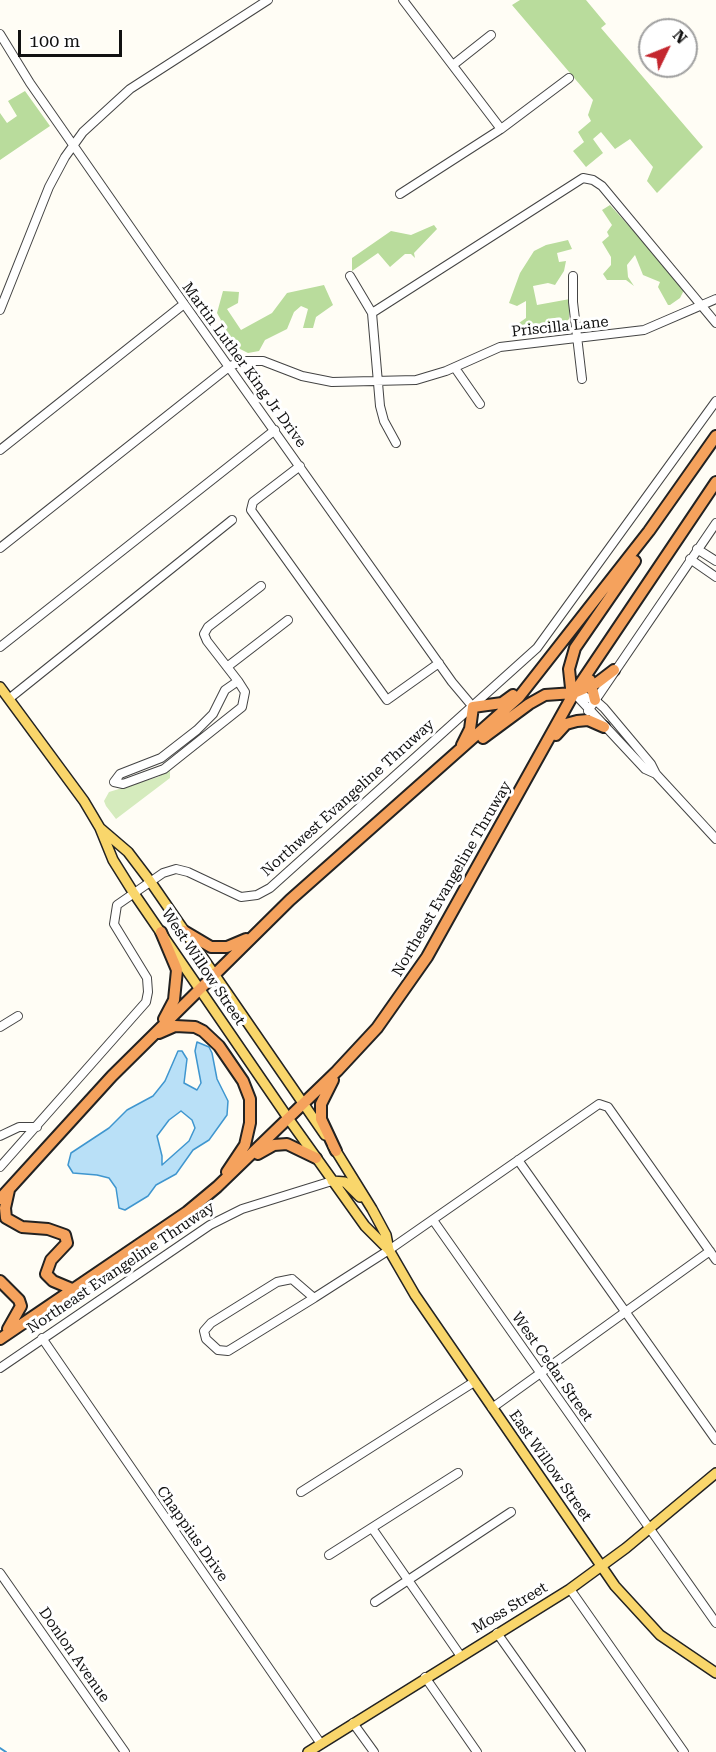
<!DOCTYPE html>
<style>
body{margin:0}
#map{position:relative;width:716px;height:1752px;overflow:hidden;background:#fffdf5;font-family:"Roboto Serif",serif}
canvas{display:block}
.north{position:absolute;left:638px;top:18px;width:60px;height:60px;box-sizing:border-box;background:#fff;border:2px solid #a0a0a0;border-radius:50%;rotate:47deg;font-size:16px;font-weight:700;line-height:24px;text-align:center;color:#111}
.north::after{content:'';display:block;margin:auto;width:21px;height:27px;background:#c4262e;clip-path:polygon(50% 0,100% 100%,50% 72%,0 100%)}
.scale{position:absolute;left:18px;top:30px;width:104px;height:27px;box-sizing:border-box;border:3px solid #111;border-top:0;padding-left:8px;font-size:18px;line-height:21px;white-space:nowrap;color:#111;-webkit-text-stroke:4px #fff;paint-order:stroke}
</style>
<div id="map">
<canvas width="716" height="1752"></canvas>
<div class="north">N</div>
<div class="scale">100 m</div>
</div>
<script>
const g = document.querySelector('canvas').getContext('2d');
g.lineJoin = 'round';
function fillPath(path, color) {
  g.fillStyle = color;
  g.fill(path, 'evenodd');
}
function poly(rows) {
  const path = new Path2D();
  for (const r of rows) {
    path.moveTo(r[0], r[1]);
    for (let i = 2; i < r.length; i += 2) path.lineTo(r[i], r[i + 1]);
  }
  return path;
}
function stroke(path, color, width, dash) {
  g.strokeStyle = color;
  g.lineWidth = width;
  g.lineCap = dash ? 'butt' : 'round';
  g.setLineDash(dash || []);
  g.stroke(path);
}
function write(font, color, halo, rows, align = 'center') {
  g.font = font + ' "Roboto Serif",serif';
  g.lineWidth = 6;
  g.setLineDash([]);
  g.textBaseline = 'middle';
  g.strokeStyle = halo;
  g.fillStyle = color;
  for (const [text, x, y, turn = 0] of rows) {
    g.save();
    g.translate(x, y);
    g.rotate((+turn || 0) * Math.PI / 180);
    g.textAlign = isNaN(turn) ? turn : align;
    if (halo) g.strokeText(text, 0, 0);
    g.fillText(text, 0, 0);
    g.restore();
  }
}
const green = poly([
 [170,770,170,778,116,819,106,806,104,801,109,792,158,777]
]);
const forest = poly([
 [520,0,586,0,606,24,601,28,703,147,657,193,647,181,653,167,630,139,615,149,601,132,593,139,603,153,586,167,573,151,584,142,578,132,591,121,588,115,593,100,512,5],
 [25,91,50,126,0,160,0,113,7,123,17,116,8,101],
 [610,205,685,288,680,298,670,305,668,305,658,287,660,282,643,275,635,255,627,265,628,277,634,286,626,280,607,280,603,274,611,265,611,257,602,242,609,236,607,232,612,225,602,210],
 [434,225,437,229,414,253,415,258,411,254,405,254,390,267,378,253,352,271,352,258,391,231,411,235],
 [568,240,572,249,557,253,559,262,566,261,564,271,555,285,548,283,533,286,537,305,570,299,569,319,559,329,541,333,538,328,520,329,519,323,526,318,526,301,517,306,509,303,520,273,534,251,546,245],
 [324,285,333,305,316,317,313,328,303,328,308,309,301,306,294,312,287,329,265,340,259,351,248,353,240,349,232,350,217,326,221,320,217,313,223,291,239,292,238,303,227,309,241,330,272,313,287,293]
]);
const water = poly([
 [197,1042,209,1047,212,1053,217,1079,228,1101,227,1115,209,1140,193,1150,176,1174,156,1185,148,1196,125,1210,119,1208,116,1188,109,1178,97,1175,73,1173,68,1165,71,1153,109,1128,127,1110,153,1096,165,1081,178,1051,182,1051,187,1059,184,1083,197,1090,201,1083,195,1051,197,1042],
 [181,1111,192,1120,195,1128,189,1141,162,1165,162,1156,157,1136,169,1120,181,1111]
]);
const stream = poly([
 [0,1748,6,1752]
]);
const minor = poly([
 [403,0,501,129],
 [0,34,30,83,158,267,452,682,473,707],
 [453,65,491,35],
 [400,194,501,129,569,78],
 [350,276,372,313,380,406,384,421,396,443],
 [573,276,573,302,582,379],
 [0,310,49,187,65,157,83,132,130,89,268,0],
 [372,313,583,178,593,180,602,186,716,323],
 [455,368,480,404],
 [0,450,184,304],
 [300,466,253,502,251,510,387,700,439,663],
 [0,548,230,366,244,361,263,361,302,376,332,382,416,380,446,371,500,347,644,330,716,299],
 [697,549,716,561],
 [690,559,716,577],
 [0,647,275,430],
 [227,667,288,620],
 [238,681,225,690,213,714,197,730,161,758,120,774,114,782,123,784,164,769,242,707,245,692,238,681,207,641,204,634,208,627,261,586],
 [574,693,595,700,604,708,651,764,656,774,716,839],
 [575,694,645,769,656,774],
 [10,698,232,520],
 [588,711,716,523],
 [0,1027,18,1016],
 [0,1136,19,1127,37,1127],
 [518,1160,716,1440],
 [0,1167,146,1002,148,992,147,978,114,924,117,905,163,873,176,869,188,872,241,897,257,895,270,888,537,648,716,401],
 [433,1220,716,1623],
 [292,1279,314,1298,228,1351,218,1350,206,1339,204,1331,211,1323,277,1282,292,1279],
 [314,1298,389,1250,599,1104,608,1107,716,1260],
 [42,1338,321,1744],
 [0,1368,210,1225,242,1209,332,1181],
 [492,1408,710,1251],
 [301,1492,474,1382],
 [372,1528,460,1655],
 [329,1555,458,1473],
 [0,1573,125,1752],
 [570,1589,684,1752],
 [375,1602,511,1512],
 [497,1633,581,1752],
 [425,1677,477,1752],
 [353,1723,374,1752]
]);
const major = poly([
 [0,687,84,801,100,828,113,860,133,892,288,1118,365,1226,389,1250],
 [100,828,128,852,150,881,325,1135],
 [333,1146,372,1209,386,1235,389,1250,415,1295,615,1586,660,1635,716,1673],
 [332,1181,345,1182,360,1197],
 [308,1752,570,1589,626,1548,716,1473]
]);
const highway = poly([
 [590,680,595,700],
 [574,693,571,688,569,669,575,648,635,561],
 [556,735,566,724,577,721,588,720,604,727],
 [483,738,529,704,545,695,574,693,597,683,614,670],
 [462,745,470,729,473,707,502,703,513,695],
 [184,931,211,947,227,947,246,939],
 [161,932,177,970,174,1000,164,1019],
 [159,1033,175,1026,195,1027,203,1031,219,1046,243,1081,250,1099,250,1123,245,1145,227,1172],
 [333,1080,321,1104,321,1119,336,1151],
 [258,1154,274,1145,287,1144,316,1158],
 [9,1190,5,1208,6,1218,22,1227,48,1229,65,1235,67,1243,51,1260,46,1274,53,1281,72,1289],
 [0,1199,112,1076,290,900,519,697,649,531,716,436],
 [0,1281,19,1300,21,1306,8,1329],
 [0,1339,187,1212,217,1187,337,1071,377,1028,427,957,574,693,716,482]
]);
const streetNames = [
 ["Priscilla Lane",560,327,-6],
 ["Martin Luther King Jr Drive",244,365,54],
 ["Northwest Evangeline Thruway",348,798,-42],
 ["Northeast Evangeline Thruway",452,879,-60],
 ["West Willow Street",203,967,56],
 ["Northeast Evangeline Thruway",121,1268,-34],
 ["West Cedar Street",552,1367,55],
 ["East Willow Street",550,1466,55],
 ["Chappius Drive",192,1534,55],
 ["Moss Street",510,1608,-31],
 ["Donlon Avenue",74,1655,55]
];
fillPath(green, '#d5ebbd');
fillPath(forest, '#b9dc9c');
fillPath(water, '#b9e0f7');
stroke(water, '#3f96cf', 1.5);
stroke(stream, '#3f96cf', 2);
stroke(minor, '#444', 10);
stroke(major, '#222', 12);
stroke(highway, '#222', 14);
stroke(minor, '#fff', 8);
stroke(major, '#f9d66b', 9);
stroke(highway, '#f5a25d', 10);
write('15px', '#111', '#fff', streetNames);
</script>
